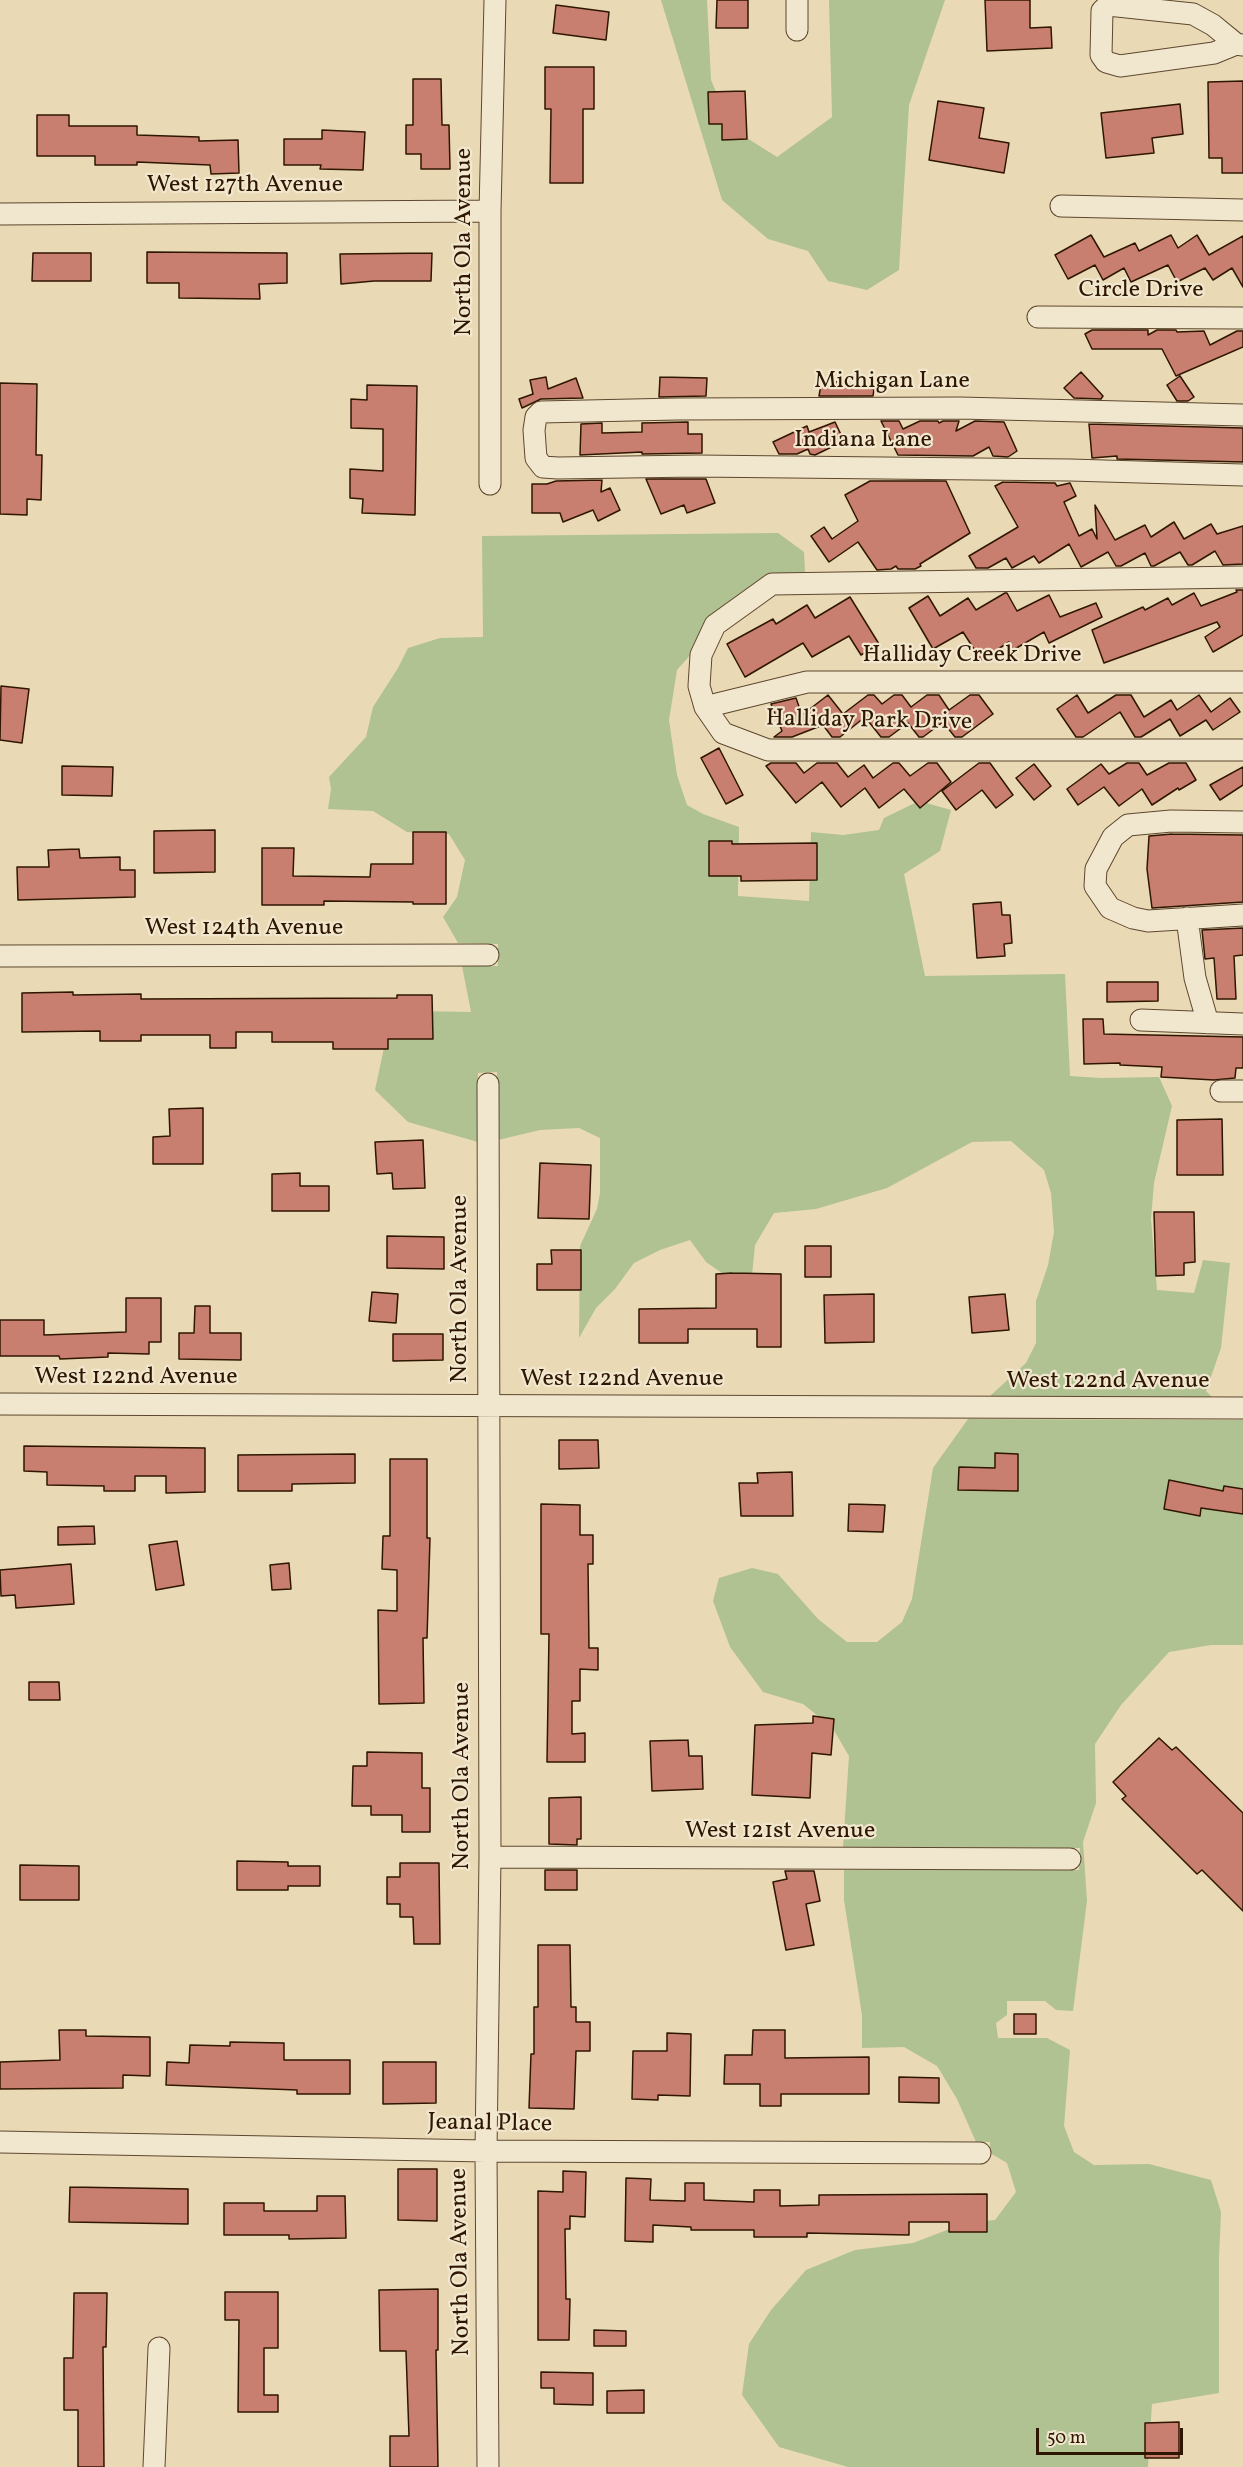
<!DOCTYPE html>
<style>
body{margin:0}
#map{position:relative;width:1243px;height:2467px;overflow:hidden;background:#e9dab5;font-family:Vollkorn,serif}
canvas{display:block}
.scale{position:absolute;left:1036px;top:2428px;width:147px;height:27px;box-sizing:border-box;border:3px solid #2f1601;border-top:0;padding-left:8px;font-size:18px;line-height:21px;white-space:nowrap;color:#2f1601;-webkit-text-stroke:4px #f1e7cf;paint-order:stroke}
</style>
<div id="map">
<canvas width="1243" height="2467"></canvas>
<div class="scale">50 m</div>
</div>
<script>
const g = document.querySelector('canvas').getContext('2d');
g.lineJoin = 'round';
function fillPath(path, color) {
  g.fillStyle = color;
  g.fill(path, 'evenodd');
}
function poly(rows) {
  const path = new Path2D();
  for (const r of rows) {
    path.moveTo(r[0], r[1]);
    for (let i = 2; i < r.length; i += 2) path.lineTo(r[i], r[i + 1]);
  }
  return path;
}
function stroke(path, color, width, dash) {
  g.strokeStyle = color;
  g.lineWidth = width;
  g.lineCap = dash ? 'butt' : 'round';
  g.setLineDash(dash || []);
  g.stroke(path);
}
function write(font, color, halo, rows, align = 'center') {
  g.font = font + ' Vollkorn,serif';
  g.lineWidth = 4.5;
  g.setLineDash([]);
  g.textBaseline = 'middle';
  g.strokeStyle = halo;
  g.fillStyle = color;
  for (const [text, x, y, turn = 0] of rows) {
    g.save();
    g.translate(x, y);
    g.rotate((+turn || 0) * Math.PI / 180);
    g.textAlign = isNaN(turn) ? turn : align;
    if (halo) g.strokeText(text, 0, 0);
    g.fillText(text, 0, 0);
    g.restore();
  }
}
const green = poly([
 [661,0,707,0,711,80,731,128,777,157,832,117,829,0,945,0,909,105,899,270,867,290,828,281,808,251,768,239,722,200],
 [778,533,804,552,805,572,767,574,709,616,692,653,677,670,669,720,677,775,687,805,703,814,739,827,738,896,809,901,811,832,843,835,879,830,884,818,919,801,951,810,940,851,904,874,925,976,1065,974,1070,1076,1101,1078,1159,1077,1172,1106,1154,1183,1151,1219,1157,1290,1194,1293,1203,1260,1230,1263,1221,1348,1206,1391,1212,1397,990,1396,1026,1363,1036,1343,1036,1301,1048,1265,1054,1232,1051,1193,1044,1170,1011,1141,972,1142,887,1188,816,1209,774,1213,755,1245,752,1275,739,1285,706,1262,690,1240,660,1250,634,1263,615,1289,596,1308,579,1338,580,1246,597,1209,600,1193,600,1138,579,1128,540,1130,498,1140,497,1072,478,1073,478,1142,408,1122,375,1090,387,1034,413,1011,471,1012,462,966,498,966,498,944,458,943,443,917,457,897,465,860,449,834,407,832,373,811,328,809,331,789,329,777,366,737,373,707,398,668,408,648,440,638,483,637,482,536],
 [968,1419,1243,1420,1243,1645,1211,1645,1169,1652,1121,1705,1095,1744,1096,1803,1083,1842,1087,1901,1073,2011,1056,2010,1045,2001,1007,2001,1007,2015,996,2023,998,2038,1047,2038,1070,2050,1064,2126,1074,2152,1094,2165,1149,2164,1211,2180,1221,2212,1219,2258,1219,2393,1152,2404,1148,2467,848,2467,779,2447,742,2395,749,2344,771,2310,806,2270,855,2250,913,2243,965,2223,995,2220,1016,2192,1007,2163,990,2153,990,2142,976,2142,957,2099,937,2066,904,2047,862,2048,862,2015,844,1900,844,1870,1079,1870,1080,1848,843,1847,849,1756,832,1727,803,1704,763,1692,730,1647,713,1601,719,1578,752,1568,778,1574,818,1619,847,1642,877,1642,902,1622,912,1599,933,1468]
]);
const building = poly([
 [717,0,748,0,748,28,716,28,717,0],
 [985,0,1030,0,1030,28,1051,27,1052,48,987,51,985,0],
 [556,5,609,12,606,40,553,33,556,5],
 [545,67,594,67,594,109,583,109,583,183,550,183,551,109,545,109,545,67],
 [413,79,441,79,442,125,449,125,450,169,421,169,421,154,406,154,406,125,413,125,413,79],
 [1243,81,1243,173,1222,173,1222,158,1209,158,1208,82,1243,81],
 [745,91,747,139,722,140,722,124,709,124,708,92,745,91],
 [938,101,984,108,979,138,1009,143,1004,173,929,160,938,101],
 [1180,104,1183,134,1152,138,1154,153,1106,158,1101,113,1180,104],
 [37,115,69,115,69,126,137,126,137,135,199,137,199,141,238,140,239,173,211,174,210,165,137,162,137,165,95,165,95,156,37,156,37,115],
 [322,130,365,132,363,170,320,169,321,165,284,165,284,139,322,139,322,130],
 [1091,235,1104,257,1135,243,1139,251,1171,235,1178,248,1197,235,1209,255,1243,236,1243,287,1232,268,1213,280,1205,268,1177,282,1168,265,1131,282,1124,268,1103,280,1095,265,1068,279,1055,255,1091,235],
 [147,252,287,253,287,283,259,284,260,299,179,298,179,283,147,283,147,252],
 [33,253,91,253,91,281,32,281,33,253],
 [432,253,431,281,374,281,341,284,340,254,432,253],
 [1092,330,1148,330,1148,335,1157,330,1176,330,1177,332,1204,331,1210,345,1237,331,1243,331,1243,347,1176,376,1162,349,1092,349,1085,334,1092,330],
 [1081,372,1103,396,1101,399,1074,398,1064,388,1081,372],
 [1180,376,1194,397,1188,401,1177,401,1167,385,1180,376],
 [546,377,548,389,576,378,583,398,541,399,522,408,519,399,533,394,530,380,546,377],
 [660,377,707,378,706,396,659,397,660,377],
 [822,379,874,389,873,396,819,396,822,379],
 [0,383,37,384,36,455,42,455,41,500,27,499,27,515,0,514,0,383],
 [367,385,417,386,415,515,362,513,363,499,350,498,350,469,383,471,383,429,351,428,351,399,367,400,367,385],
 [881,421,899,421,903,429,920,421,938,421,939,423,943,421,959,421,956,431,975,421,1004,422,1017,451,1008,457,993,456,989,447,973,456,898,455,881,421],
 [688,422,688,434,702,434,702,453,642,454,642,452,580,455,581,424,602,423,602,433,642,432,642,423,688,422],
 [835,422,844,441,815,455,810,454,808,449,797,454,779,454,773,442,807,426,809,432,835,422],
 [1089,424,1243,428,1243,462,1117,459,1117,456,1092,458,1089,424],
 [646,479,706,479,715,503,687,513,684,505,661,514,646,479],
 [602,480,601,492,610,488,620,510,598,521,593,510,563,522,560,513,532,513,532,484,547,484,556,481,602,480],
 [870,481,946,481,970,533,920,564,921,566,915,569,898,569,896,566,891,569,877,570,858,542,829,562,811,536,824,527,832,539,858,521,845,495,870,481],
 [1003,482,1055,483,1057,486,1070,483,1076,496,1064,502,1079,536,1092,529,1097,539,1095,505,1115,540,1145,525,1151,537,1174,522,1184,539,1211,524,1217,534,1243,526,1243,564,1223,565,1215,551,1192,565,1188,565,1180,552,1154,566,1151,566,1145,553,1121,566,1116,566,1108,552,1081,567,1069,544,1039,563,1034,556,1012,568,1006,558,988,568,976,568,969,556,1018,527,995,486,1003,482],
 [1236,590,1243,590,1243,635,1213,652,1205,637,1220,627,1217,622,1104,663,1092,630,1143,607,1145,610,1168,598,1172,605,1194,593,1201,606,1237,592,1236,590],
 [1005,593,1007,593,1017,611,1049,595,1060,617,1096,603,1102,617,1049,643,1044,632,1013,650,1009,642,981,660,963,632,933,649,909,608,928,596,940,616,968,598,976,610,1005,593],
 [850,597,879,644,861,655,849,636,812,657,803,643,745,677,727,644,773,619,776,624,807,605,815,618,850,597],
 [1,686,29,689,22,743,0,740,1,686],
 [828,695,843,714,868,695,874,695,882,704,894,695,902,695,911,707,927,695,939,695,949,710,970,695,979,695,993,714,962,737,955,737,943,722,923,737,919,737,908,723,889,737,881,737,865,717,840,737,832,737,823,725,792,737,774,737,782,731,771,704,796,698,802,715,828,695],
 [1077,695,1088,713,1116,695,1131,695,1144,717,1171,700,1177,710,1199,695,1211,712,1230,698,1240,712,1213,730,1206,720,1180,736,1170,719,1141,737,1135,737,1120,712,1083,737,1076,737,1057,709,1077,695],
 [719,748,743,795,726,804,701,758,719,748],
 [771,763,796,763,804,773,817,763,837,763,848,777,864,765,873,778,893,763,899,763,910,776,928,763,937,763,951,782,920,808,904,789,879,808,865,788,841,807,822,782,796,803,766,766,771,763],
 [979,763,990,763,1013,795,996,808,982,790,956,810,942,791,979,763],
 [1127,763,1139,763,1147,775,1169,763,1186,763,1196,780,1179,790,1178,788,1152,805,1142,789,1119,806,1104,787,1078,805,1067,789,1101,764,1109,774,1127,763],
 [1034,764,1051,786,1034,800,1016,778,1034,764],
 [62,766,113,767,112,796,62,795,62,766],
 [1243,767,1243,785,1220,800,1210,785,1243,767],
 [215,830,215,872,154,873,154,831,215,830],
 [413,832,446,832,446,904,413,904,413,902,324,901,324,905,262,905,262,848,294,848,293,876,370,877,371,864,413,864,413,832],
 [1172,834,1243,835,1243,902,1152,908,1147,869,1149,836,1172,834],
 [709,841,732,841,732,844,817,843,817,880,741,881,741,876,709,876,709,841],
 [79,849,80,858,120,857,120,870,135,870,135,897,18,900,17,867,49,867,48,850,79,849],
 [1001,902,1002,915,1010,915,1012,943,1004,944,1005,956,977,958,973,904,1001,902],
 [1243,928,1243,955,1234,956,1236,999,1217,999,1214,958,1205,959,1202,930,1243,928],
 [1107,982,1158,982,1158,1001,1107,1002,1107,982],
 [73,992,73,995,141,994,141,999,397,998,397,995,432,995,433,1039,388,1039,388,1049,333,1049,333,1042,272,1042,272,1032,236,1032,236,1048,210,1048,210,1035,141,1035,141,1041,100,1041,100,1031,22,1032,22,993,73,992],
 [1083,1019,1103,1019,1104,1034,1243,1037,1243,1068,1236,1068,1235,1078,1214,1080,1161,1077,1162,1067,1120,1065,1120,1063,1084,1064,1083,1019],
 [203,1108,203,1164,153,1164,153,1137,170,1136,169,1109,203,1108],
 [1222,1119,1223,1175,1177,1175,1177,1120,1222,1119],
 [423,1140,425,1188,393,1189,392,1173,377,1174,375,1142,423,1140],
 [540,1163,591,1165,589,1219,538,1218,540,1163],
 [300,1173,300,1186,329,1186,329,1211,272,1211,272,1174,300,1173],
 [1154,1212,1194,1212,1195,1262,1184,1263,1184,1275,1156,1276,1154,1212],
 [387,1236,444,1237,444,1269,387,1268,387,1236],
 [805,1246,831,1246,831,1277,805,1277,805,1246],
 [551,1250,581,1250,581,1290,537,1290,537,1264,552,1264,551,1250],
 [732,1273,781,1274,781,1347,757,1347,757,1329,688,1329,688,1343,639,1343,639,1309,716,1308,716,1274,732,1273],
 [372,1292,398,1294,396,1323,369,1321,372,1292],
 [874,1294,874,1342,825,1343,824,1295,874,1294],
 [1005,1294,1009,1330,972,1333,969,1297,1005,1294],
 [126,1298,161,1298,161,1342,149,1342,149,1354,108,1353,108,1357,60,1359,59,1356,0,1356,0,1320,44,1320,44,1335,126,1332,126,1298],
 [195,1306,210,1306,210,1333,241,1333,241,1360,179,1359,179,1333,194,1333,195,1306],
 [393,1334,443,1334,443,1360,393,1361,393,1334],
 [559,1440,598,1440,599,1468,559,1469,559,1440],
 [24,1446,205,1448,205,1492,166,1493,166,1476,135,1476,135,1491,104,1491,104,1486,47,1485,47,1472,24,1471,24,1446],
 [995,1453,1018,1454,1018,1491,958,1490,959,1467,995,1468,995,1453],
 [355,1454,355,1483,292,1484,292,1491,238,1491,238,1455,355,1454],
 [390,1459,427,1459,427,1538,430,1538,427,1638,423,1638,424,1703,379,1704,378,1610,397,1611,397,1570,382,1569,383,1536,390,1536,390,1459],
 [792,1472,793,1516,741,1516,739,1483,758,1483,757,1473,792,1472],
 [1169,1480,1223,1491,1224,1486,1243,1489,1243,1514,1201,1508,1200,1516,1164,1509,1169,1480],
 [541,1504,580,1505,580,1535,593,1535,593,1564,588,1564,589,1648,598,1648,598,1670,580,1669,580,1701,572,1701,572,1734,585,1733,585,1762,547,1762,549,1634,541,1634,541,1504],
 [849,1504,885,1505,883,1532,848,1531,849,1504],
 [94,1526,95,1544,58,1545,58,1527,94,1526],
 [177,1541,184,1585,156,1590,149,1545,177,1541],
 [289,1563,291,1589,272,1590,270,1565,289,1563],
 [71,1564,74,1604,16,1608,15,1595,1,1596,0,1570,71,1564],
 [29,1682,59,1682,60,1700,29,1700,29,1682],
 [813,1716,834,1719,831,1755,812,1753,810,1798,752,1795,755,1725,813,1723,813,1716],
 [1159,1738,1172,1750,1176,1747,1243,1813,1243,1911,1202,1870,1197,1874,1122,1799,1126,1796,1113,1782,1159,1738],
 [688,1740,689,1756,702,1756,703,1789,652,1791,650,1741,688,1740],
 [367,1752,422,1753,422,1788,430,1788,430,1832,402,1832,402,1815,371,1815,371,1806,352,1806,353,1766,367,1766,367,1752],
 [581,1797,581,1839,577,1839,577,1845,549,1844,549,1798,581,1797],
 [237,1861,288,1862,288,1866,320,1866,320,1886,288,1886,288,1890,237,1890,237,1861],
 [400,1863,439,1863,440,1944,414,1944,413,1917,400,1917,400,1904,387,1904,387,1877,400,1877,400,1863],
 [20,1865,79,1866,79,1900,20,1900,20,1865],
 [545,1870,577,1870,577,1890,545,1890,545,1870],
 [785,1871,814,1871,820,1901,806,1904,814,1945,786,1950,773,1882,787,1879,785,1871],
 [538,1945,570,1945,571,2007,576,2007,576,2022,590,2022,590,2051,576,2051,574,2109,529,2108,531,2054,534,2054,534,2007,538,2007,538,1945],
 [1014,2014,1036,2014,1036,2034,1014,2034,1014,2014],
 [59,2030,86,2030,86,2036,150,2037,150,2076,123,2075,123,2088,0,2089,0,2062,60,2060,59,2030],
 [753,2030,785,2030,785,2058,869,2057,869,2094,781,2094,781,2106,760,2106,760,2084,724,2084,725,2055,752,2055,753,2030],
 [667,2033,691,2034,690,2096,658,2095,658,2100,632,2099,633,2051,667,2051,667,2033],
 [230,2042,284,2043,284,2060,350,2060,350,2094,297,2094,297,2090,166,2085,167,2062,189,2063,190,2045,230,2046,230,2042],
 [383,2062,436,2062,436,2103,383,2104,383,2062],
 [899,2077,939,2078,939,2103,899,2102,899,2077],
 [398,2169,437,2169,437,2221,398,2220,398,2169],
 [563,2171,586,2172,585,2217,570,2216,570,2229,565,2229,566,2299,570,2299,569,2340,538,2340,538,2191,563,2192,563,2171],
 [626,2178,651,2179,650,2200,685,2201,685,2183,704,2183,704,2200,754,2202,754,2190,780,2190,780,2206,819,2205,819,2195,987,2194,987,2232,949,2232,949,2222,909,2222,909,2235,807,2233,807,2237,754,2237,754,2230,691,2230,691,2227,653,2225,653,2242,625,2241,626,2178],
 [70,2187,188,2189,188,2224,69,2222,70,2187],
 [317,2196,345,2196,346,2238,289,2239,289,2235,224,2235,224,2203,264,2203,264,2211,317,2211,317,2196],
 [438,2289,438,2350,436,2350,438,2467,390,2467,390,2436,409,2436,406,2351,380,2351,379,2290,438,2289],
 [225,2292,278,2292,278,2348,264,2348,264,2395,278,2395,278,2412,238,2412,239,2320,225,2320,225,2292],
 [74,2293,107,2293,106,2347,103,2347,104,2467,78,2467,78,2410,64,2410,64,2358,73,2358,74,2293],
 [594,2330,626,2331,626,2346,594,2346,594,2330],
 [541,2372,593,2373,593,2405,554,2404,554,2388,541,2388,541,2372],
 [644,2390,644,2413,607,2413,607,2391,644,2390],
 [1179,2422,1179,2458,1145,2458,1145,2423,1179,2422]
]);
const minor = poly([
 [797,30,797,0],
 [1236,44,1214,53,1120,66,1106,62,1101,55,1102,11,1108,5,1193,14,1213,25,1236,44,1243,45],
 [1061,206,1243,210],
 [0,214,490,211],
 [1038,317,1243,318],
 [1243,415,960,408,677,409,541,412,536,417,534,430,536,458,543,467,558,468,697,466,1070,470,1243,475],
 [490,484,490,211,495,0],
 [1243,577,772,584,715,625,701,655,699,686,705,707,723,733,768,750,1243,750],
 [705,707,807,682,1243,682],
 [1243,822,1171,821,1128,825,1113,837,1096,869,1095,886,1110,908,1133,918,1148,921,1243,915],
 [1187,918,1195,978,1208,1023],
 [0,956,488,955],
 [1141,1020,1243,1024],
 [488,1084,490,1857,486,2151,488,2467],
 [1221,1091,1243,1091],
 [0,1404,1243,1408],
 [490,1857,1070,1859],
 [0,2142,486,2151,980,2153],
 [154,2467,159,2348]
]);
const streetNames = [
 ["West 127th Avenue",245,187],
 ["North Ola Avenue",466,242,-90],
 ["Circle Drive",1141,292],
 ["Michigan Lane",892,383],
 ["Indiana Lane",863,442],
 ["Halliday Creek Drive",972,657],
 ["Halliday Park Drive",869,722,1],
 ["West 124th Avenue",244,930],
 ["North Ola Avenue",462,1289,-90],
 ["West 122nd Avenue",136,1379],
 ["West 122nd Avenue",622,1381],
 ["West 122nd Avenue",1108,1383],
 ["North Ola Avenue",464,1776,-90],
 ["West 121st Avenue",780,1833],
 ["Jeanal Place",490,2125,1],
 ["North Ola Avenue",462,2262,-91]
];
fillPath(green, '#b0c192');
fillPath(building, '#c97f6f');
stroke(building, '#2f1601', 1.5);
stroke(minor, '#5e472e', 23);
stroke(minor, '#f1e7cf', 21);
write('24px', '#2f1601', '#f1e7cf', streetNames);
</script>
